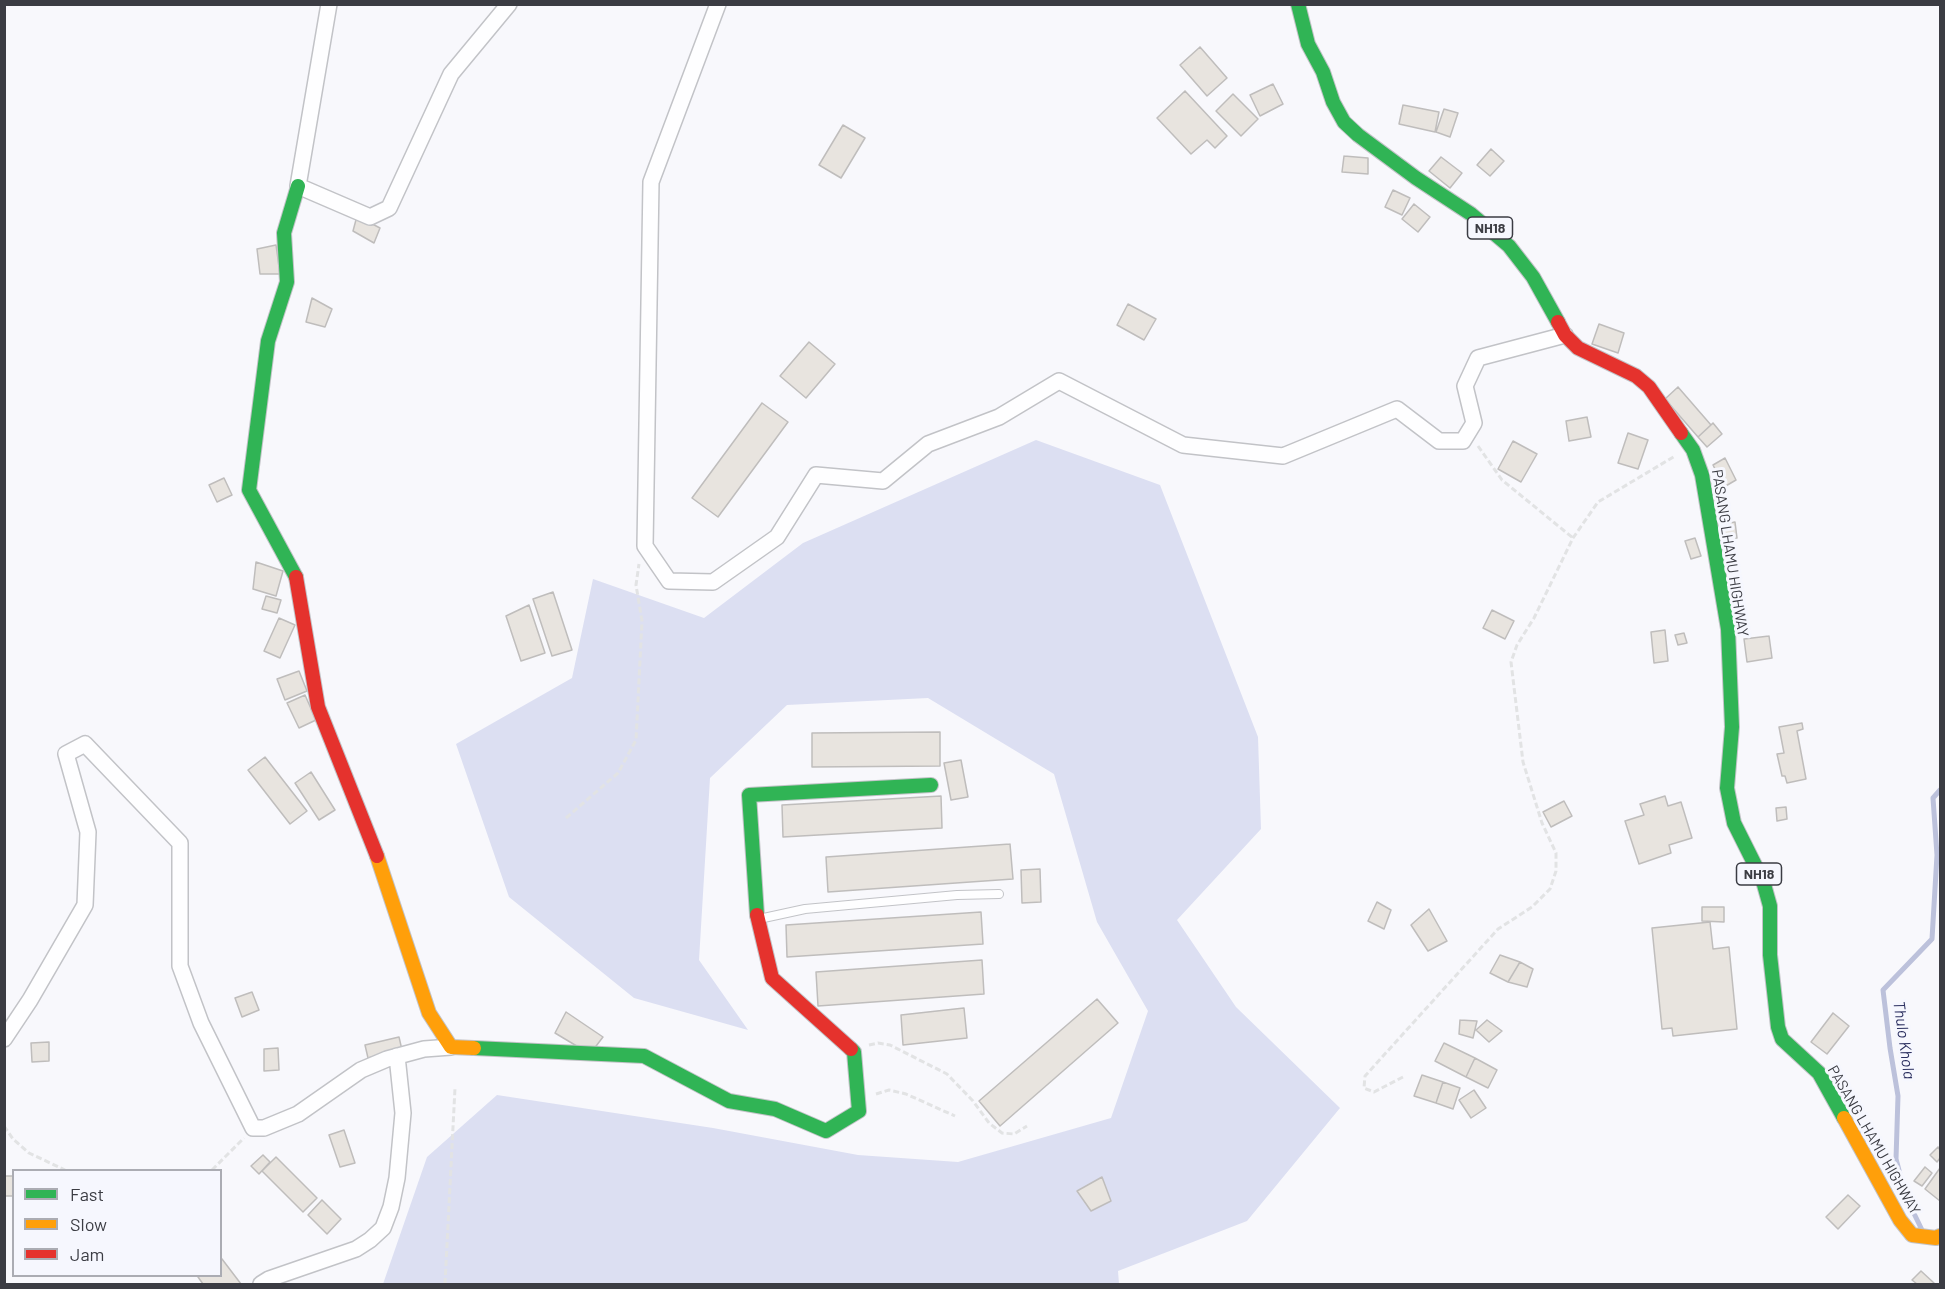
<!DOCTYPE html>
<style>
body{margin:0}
#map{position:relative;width:1945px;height:1289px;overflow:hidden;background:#f8f8fc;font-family:Barlow,sans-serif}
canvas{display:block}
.frame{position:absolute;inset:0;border:6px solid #3b3c43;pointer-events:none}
.legend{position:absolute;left:12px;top:1169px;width:210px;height:108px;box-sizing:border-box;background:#f6f7fe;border:2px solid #abacb3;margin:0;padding:8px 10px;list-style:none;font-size:18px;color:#3b3c43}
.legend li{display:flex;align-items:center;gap:12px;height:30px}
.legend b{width:30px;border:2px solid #abacb3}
</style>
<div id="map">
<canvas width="1945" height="1289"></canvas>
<div class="frame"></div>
<ul class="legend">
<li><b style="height:8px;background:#30b455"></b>Fast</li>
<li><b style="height:8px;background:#ff9f0a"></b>Slow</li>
<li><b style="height:8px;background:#e5322d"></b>Jam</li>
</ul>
</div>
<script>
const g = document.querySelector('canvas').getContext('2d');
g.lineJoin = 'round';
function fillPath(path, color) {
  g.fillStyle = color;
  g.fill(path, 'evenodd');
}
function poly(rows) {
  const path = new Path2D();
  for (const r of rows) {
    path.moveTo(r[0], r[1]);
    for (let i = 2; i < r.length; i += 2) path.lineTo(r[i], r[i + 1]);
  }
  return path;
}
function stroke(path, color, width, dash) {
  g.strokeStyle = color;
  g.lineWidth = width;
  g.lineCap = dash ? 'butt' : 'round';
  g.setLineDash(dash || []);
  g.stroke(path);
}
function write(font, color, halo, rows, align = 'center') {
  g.font = font + ' Barlow,sans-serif';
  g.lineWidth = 6;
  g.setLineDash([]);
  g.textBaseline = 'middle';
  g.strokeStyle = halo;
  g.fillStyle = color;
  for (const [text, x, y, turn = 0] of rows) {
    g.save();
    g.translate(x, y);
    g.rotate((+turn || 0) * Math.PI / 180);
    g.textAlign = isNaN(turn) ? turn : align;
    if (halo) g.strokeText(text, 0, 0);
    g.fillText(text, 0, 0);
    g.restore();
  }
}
const green = poly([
 [1036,440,1160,485,1258,737,1261,829,1177,920,1236,1007,1340,1108,1247,1221,1118,1271,1119,1284,383,1284,427,1157,497,1095,713,1128,858,1155,958,1162,1111,1118,1148,1011,1097,922,1054,774,928,698,787,705,710,778,699,960,748,1030,634,998,509,897,456,744,572,678,593,579,704,618,803,543]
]);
const stream = poly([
 [1922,1230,1906,1197,1896,1159,1898,1096,1890,1048,1883,990,1932,939,1937,855,1933,798,1940,790]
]);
const building = poly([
 [1200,47,1227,78,1207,96,1180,65,1200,47],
 [1273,84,1283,104,1260,116,1250,95,1273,84],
 [1185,91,1227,136,1215,148,1207,140,1191,154,1157,118,1185,91],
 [1233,94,1258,119,1241,136,1216,111,1233,94],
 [1403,105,1439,112,1435,132,1399,124,1403,105],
 [1444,109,1458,113,1450,137,1436,132,1444,109],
 [843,125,865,138,841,178,819,165,843,125],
 [1491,149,1504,161,1490,176,1477,165,1491,149],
 [1344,156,1368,158,1368,174,1342,172,1344,156],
 [1441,157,1462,173,1450,188,1429,171,1441,157],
 [1393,190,1410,198,1402,215,1385,207,1393,190],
 [1414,204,1430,217,1418,232,1402,219,1414,204],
 [357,216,380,228,374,243,353,231,357,216],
 [276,245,280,274,260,274,257,249,276,245],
 [312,298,332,309,325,327,306,322,312,298],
 [1128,304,1156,319,1144,340,1117,325,1128,304],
 [1599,324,1624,333,1618,353,1592,344,1599,324],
 [809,342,835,364,806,398,780,376,809,342],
 [1678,387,1711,425,1698,437,1665,399,1678,387],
 [762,403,788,422,718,517,692,498,762,403],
 [1587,417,1591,437,1569,441,1566,421,1587,417],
 [1713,423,1722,434,1707,447,1698,437,1713,423],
 [1628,433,1648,440,1638,469,1618,463,1628,433],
 [1513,441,1537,454,1521,482,1498,469,1513,441],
 [1725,458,1736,480,1724,487,1713,465,1725,458],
 [224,478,232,495,217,502,209,485,224,478],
 [1735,522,1737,538,1725,539,1722,524,1735,522],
 [1695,538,1701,556,1691,559,1685,541,1695,538],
 [256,562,283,571,276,596,253,589,256,562],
 [553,592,572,650,552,656,533,599,553,592],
 [266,596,281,600,277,613,262,609,266,596],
 [529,605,545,653,521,661,506,616,529,605],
 [1492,610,1514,621,1505,639,1483,628,1492,610],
 [279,618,295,625,280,658,264,651,279,618],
 [1665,630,1668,661,1654,663,1651,632,1665,630],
 [1684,633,1687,643,1678,645,1675,635,1684,633],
 [1769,636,1772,658,1747,662,1744,639,1769,636],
 [299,671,307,691,285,700,277,679,299,671],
 [305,695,316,720,299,728,287,703,305,695],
 [1802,723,1803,729,1797,731,1806,779,1787,783,1785,776,1782,776,1777,754,1784,753,1779,727,1802,723],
 [940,732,940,766,812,767,812,733,940,732],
 [265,757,307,811,290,824,248,770,265,757],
 [961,760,968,797,951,800,944,763,961,760],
 [311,772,335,810,319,820,295,783,311,772],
 [941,796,942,828,783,837,782,805,941,796],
 [1665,796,1668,806,1681,802,1692,838,1669,845,1671,853,1639,864,1625,821,1644,815,1640,804,1665,796],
 [1564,801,1572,816,1551,827,1543,812,1564,801],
 [1786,807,1787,819,1777,821,1776,808,1786,807],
 [1010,844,1013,879,828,892,826,857,1010,844],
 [1040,869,1041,902,1022,903,1021,870,1040,869],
 [1377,902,1391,910,1384,929,1368,921,1377,902],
 [1702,907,1724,907,1724,922,1702,921,1702,907],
 [1429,909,1447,941,1428,951,1411,925,1429,909],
 [981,912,983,944,787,957,786,925,981,912],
 [1710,922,1713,949,1729,947,1737,1029,1673,1036,1672,1028,1662,1029,1652,928,1710,922],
 [1500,955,1520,962,1508,982,1490,973,1500,955],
 [982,960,984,994,818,1006,816,972,982,960],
 [1520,962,1533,969,1527,987,1508,982,1520,962],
 [252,992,259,1010,242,1017,235,998,252,992],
 [1097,999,1118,1023,1000,1126,979,1101,1097,999],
 [964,1008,967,1038,903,1045,901,1015,964,1008],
 [566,1012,603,1037,590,1054,555,1033,566,1012],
 [1833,1013,1849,1026,1827,1054,1811,1042,1833,1013],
 [1460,1020,1477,1021,1473,1038,1459,1034,1460,1020],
 [1487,1020,1502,1031,1489,1042,1476,1030,1487,1020],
 [399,1037,402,1050,368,1058,365,1045,399,1037],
 [49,1042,49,1061,32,1062,31,1043,49,1042],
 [1444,1043,1475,1058,1466,1077,1435,1061,1444,1043],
 [278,1048,279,1070,264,1071,264,1049,278,1048],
 [1475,1058,1497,1070,1488,1088,1466,1077,1475,1058],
 [1422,1075,1443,1082,1436,1103,1414,1096,1422,1075],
 [1443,1082,1460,1088,1453,1109,1436,1103,1443,1082],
 [1474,1090,1486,1108,1471,1118,1459,1100,1474,1090],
 [344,1130,355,1163,340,1167,329,1135,344,1130],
 [1938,1147,1940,1150,1940,1158,1937,1162,1930,1155,1938,1147],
 [263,1155,270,1162,259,1174,251,1166,263,1155],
 [276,1157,317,1198,303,1212,262,1171,276,1157],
 [1925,1167,1932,1173,1922,1186,1914,1181,1925,1167],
 [1940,1168,1940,1201,1925,1189,1940,1168],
 [4,1176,13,1176,13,1196,4,1196,4,1176],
 [1102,1177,1111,1201,1091,1211,1077,1191,1102,1177],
 [1848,1195,1860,1206,1838,1229,1826,1217,1848,1195],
 [322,1200,341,1219,327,1234,308,1215,322,1200],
 [222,1259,241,1284,203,1284,198,1277,200,1276,220,1276,220,1261,222,1259],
 [1921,1271,1934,1283,1933,1284,1917,1284,1912,1280,1921,1271]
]);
const path = poly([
 [1478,446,1502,480,1573,538],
 [566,818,618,773,636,740,642,621,636,585,639,564],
 [869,1045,878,1043,890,1045,947,1074,973,1101,989,1123,1002,1133,1014,1134,1027,1126],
 [1403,1077,1374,1092,1364,1088,1365,1076,1498,929,1532,907,1550,889,1556,871,1556,853,1542,823,1523,762,1511,662,1517,645,1534,618,1573,538,1598,502,1675,456],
 [876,1094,889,1090,906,1094,955,1116],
 [4,1126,13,1139,29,1153,65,1170],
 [212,1170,244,1138],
 [445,1284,455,1088]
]);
const lane = poly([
 [759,919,805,909,957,895,999,894]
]);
const street = poly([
 [329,4,298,186,370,217,389,208,451,74,509,4],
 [718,4,651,182,645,546,669,581,713,582,777,537,816,475,883,481,928,444,999,417,1059,381,1183,445,1283,456,1397,409,1439,441,1463,441,1474,423,1465,386,1478,358,1565,335],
 [4,1039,30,1000,85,905,88,832,66,754,85,744,180,843,180,966,201,1023,253,1128,264,1128,298,1114,361,1070,387,1059,424,1049,451,1047],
 [261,1284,269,1279,356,1249,370,1240,383,1228,391,1207,397,1178,403,1113,397,1056]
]);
const fast = poly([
 [1298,4,1308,44,1323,72,1333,102,1344,122,1358,135,1416,178,1471,214,1509,246,1533,277,1558,322],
 [1681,433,1693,450,1702,475,1728,629,1732,727,1727,788,1734,823,1763,881,1770,906,1770,955,1778,1027,1782,1039,1819,1073,1844,1118],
 [296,577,249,490,268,341,287,282,284,233,298,186],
 [757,915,749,795,931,785],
 [474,1048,644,1056,729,1101,775,1109,826,1131,859,1111,854,1052,851,1049]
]);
const slow = poly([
 [377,856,429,1013,451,1047,474,1048],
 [1844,1118,1900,1220,1912,1235,1936,1238,1940,1236]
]);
const jam = poly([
 [1558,322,1565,335,1578,348,1636,376,1649,387,1681,433],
 [296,577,318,707,377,856],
 [757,915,772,978,851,1049]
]);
const shields = [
 [1490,228,45],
 [1759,874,45]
];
const shieldNames = [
 ["NH18",1490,228],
 ["NH18",1759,874]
];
const streetNames = [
 ["PASANG LHAMU HIGHWAY",1730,553,81],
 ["PASANG LHAMU HIGHWAY",1874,1140,60]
];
const waterNames = [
 ["Thulo Khola",1904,1040,82]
];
fillPath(green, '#dcdff2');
stroke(stream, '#bcc1db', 5);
fillPath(building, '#e8e4df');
stroke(building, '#bfbdbc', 1.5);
stroke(lane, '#c2c3c7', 10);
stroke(street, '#c2c3c7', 18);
stroke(fast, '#c2c3c7', 16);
stroke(slow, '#c2c3c7', 16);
stroke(jam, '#c2c3c7', 16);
stroke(path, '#e2e3e4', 3, [6, 3]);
stroke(lane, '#fefeff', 8);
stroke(street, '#fefeff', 15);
stroke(fast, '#30b455', 14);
stroke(slow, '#ff9f0a', 14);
stroke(jam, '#e5322d', 14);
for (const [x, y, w] of shields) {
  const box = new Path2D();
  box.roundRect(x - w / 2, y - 11, w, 22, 4.5);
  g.fillStyle = '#f6f7fe';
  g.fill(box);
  stroke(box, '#3b3c43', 1.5);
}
write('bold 14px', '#3b3c43', null, shieldNames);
write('15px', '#3b3c43', '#f6f7fe', streetNames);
write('italic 16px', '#2c3060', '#f6f7fe', waterNames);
</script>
